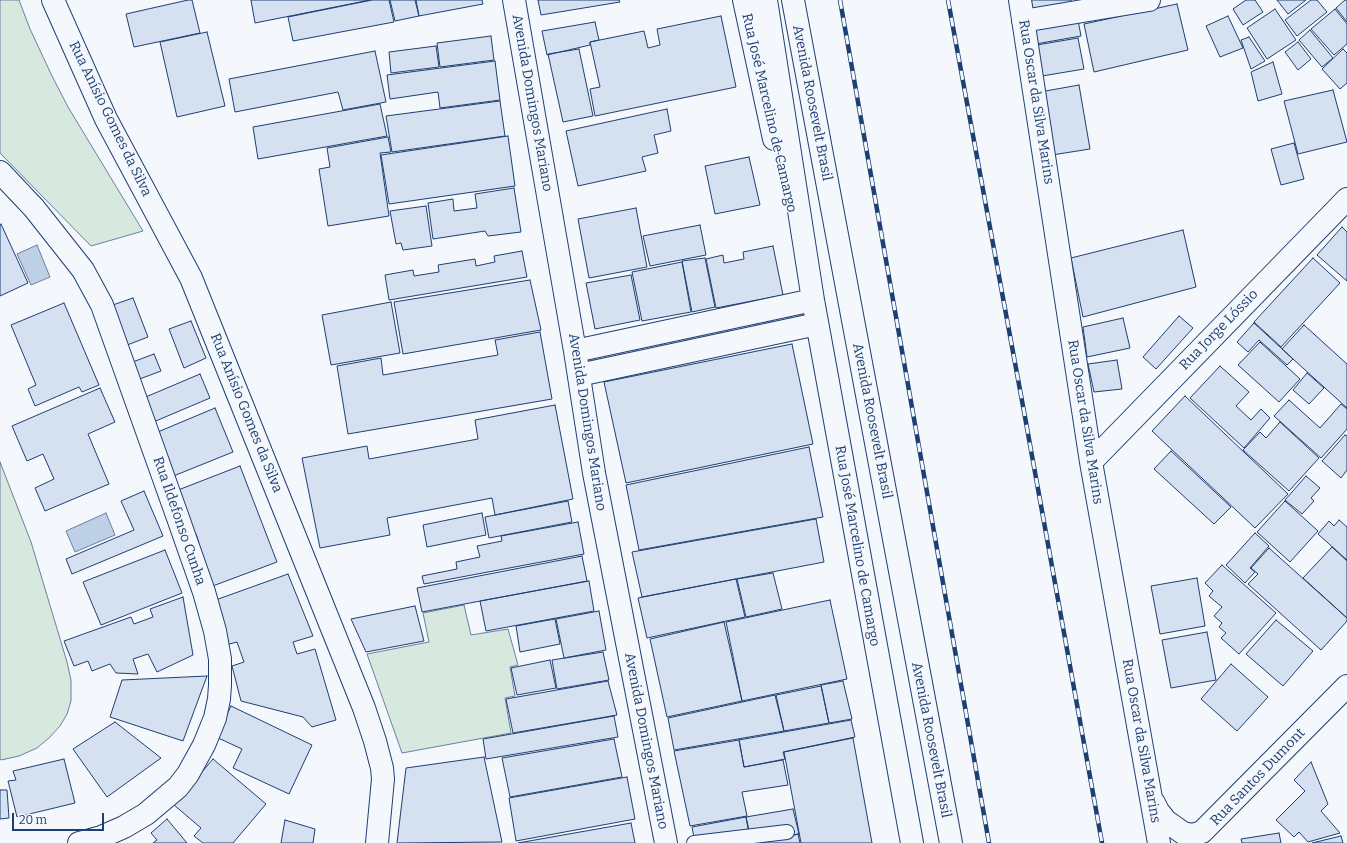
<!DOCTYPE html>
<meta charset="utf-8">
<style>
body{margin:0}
#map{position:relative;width:1347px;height:843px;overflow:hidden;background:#f4f7fb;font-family:Bitter,serif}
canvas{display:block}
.scale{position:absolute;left:12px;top:813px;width:92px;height:18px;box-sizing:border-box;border:2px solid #1d3f73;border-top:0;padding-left:5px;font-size:12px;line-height:14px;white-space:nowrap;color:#1d3f73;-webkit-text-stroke:3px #f4f7fb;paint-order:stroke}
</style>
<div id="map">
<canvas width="1347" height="843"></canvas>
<div class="scale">20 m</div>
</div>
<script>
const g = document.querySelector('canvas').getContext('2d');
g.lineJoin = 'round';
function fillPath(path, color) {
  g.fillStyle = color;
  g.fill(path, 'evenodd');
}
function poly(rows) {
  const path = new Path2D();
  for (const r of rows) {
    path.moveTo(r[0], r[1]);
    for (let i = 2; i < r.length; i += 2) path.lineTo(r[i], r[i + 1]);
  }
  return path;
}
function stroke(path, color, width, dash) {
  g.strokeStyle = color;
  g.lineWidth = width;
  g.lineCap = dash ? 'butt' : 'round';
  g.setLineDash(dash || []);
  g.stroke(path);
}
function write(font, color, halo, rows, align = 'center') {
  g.font = font + ' Bitter,serif';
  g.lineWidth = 3;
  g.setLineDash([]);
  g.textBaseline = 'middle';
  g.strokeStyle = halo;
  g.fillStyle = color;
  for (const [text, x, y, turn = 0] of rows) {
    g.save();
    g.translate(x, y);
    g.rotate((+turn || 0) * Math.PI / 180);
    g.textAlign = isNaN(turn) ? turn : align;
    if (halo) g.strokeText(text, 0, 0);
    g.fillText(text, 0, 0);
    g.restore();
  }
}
const green = poly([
 [0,0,19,0,30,29,52,76,68,107,143,231,91,246,0,153,0,0],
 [0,462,31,542,67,662,71,680,71,701,67,714,60,726,49,738,37,748,19,756,1,760,0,759,0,462],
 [464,605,471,635,508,629,518,665,510,667,515,696,505,698,511,733,402,753,367,654,429,642,423,613,464,605]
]);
const water = poly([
 [37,245,50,277,31,285,17,254,37,245],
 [106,513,115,535,75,552,66,531,106,513]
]);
const building = poly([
 [188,0,192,0,200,33,134,47,126,14,188,0],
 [251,0,370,0,255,23,251,0],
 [372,0,389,0,394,22,293,41,288,17,372,0],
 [390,0,415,0,419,16,395,21,390,0],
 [416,0,482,0,483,4,419,16,416,0],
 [538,0,619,0,620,2,541,15,538,0],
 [1025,0,1071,0,1072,5,1027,12,1025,0],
 [1246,0,1255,0,1263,12,1243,25,1233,9,1246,0],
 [1277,0,1306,0,1288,14,1277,0],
 [1311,0,1317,0,1327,12,1297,36,1285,20,1311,0],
 [1345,0,1347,0,1347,22,1336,8,1345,0],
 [1177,4,1188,50,1094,72,1084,24,1177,4],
 [1275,9,1296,40,1267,59,1247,28,1275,9],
 [1335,9,1347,24,1347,44,1334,55,1311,29,1335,9],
 [721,16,736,87,595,116,590,89,600,87,590,42,644,31,648,48,660,45,657,29,721,16],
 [1228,16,1243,48,1220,57,1206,26,1228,16],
 [1078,20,1081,36,1030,45,1027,29,1078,20],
 [595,22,599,40,590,42,590,45,547,55,542,31,595,22],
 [1310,30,1333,58,1322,67,1299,40,1310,30],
 [207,32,225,106,177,117,160,42,207,32],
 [491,36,494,60,440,67,437,43,491,36],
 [1249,37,1265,61,1251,69,1241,40,1249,37],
 [1078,38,1084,69,1036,77,1031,46,1078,38],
 [1298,42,1311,59,1298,70,1285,52,1298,42],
 [436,46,439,67,391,73,389,52,436,46],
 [579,49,593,116,563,122,548,54,579,49],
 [1343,49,1347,53,1347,83,1340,89,1322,69,1343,49],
 [375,51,386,102,343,110,338,92,235,112,229,79,375,51],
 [495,61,500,100,440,108,438,92,390,99,387,75,495,61],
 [1273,62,1282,94,1258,101,1251,72,1273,62],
 [1079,85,1090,149,1052,155,1040,92,1079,85],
 [1333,90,1347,142,1298,154,1284,101,1333,90],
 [500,101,505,136,392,152,386,116,500,101],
 [380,104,387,136,258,159,253,127,380,104],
 [667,109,671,131,654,135,658,153,642,157,646,171,578,186,566,131,667,109],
 [508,136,515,186,389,204,381,155,508,136],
 [388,137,391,152,380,153,389,216,328,226,319,169,330,167,327,148,388,137],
 [1294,143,1304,179,1281,185,1271,149,1294,143],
 [749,157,760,205,715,214,705,166,749,157],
 [514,188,521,232,488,236,485,231,433,239,428,203,453,199,454,211,477,208,475,194,514,188],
 [426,206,432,246,403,250,401,243,396,244,390,211,426,206],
 [636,208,647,267,589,278,578,219,636,208],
 [1,224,28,283,0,296,0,225,1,224],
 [700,225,706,255,650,266,643,236,700,225],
 [1342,227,1347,232,1347,281,1317,255,1342,227],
 [1183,230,1196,287,1083,317,1071,258,1183,230],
 [773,246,783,295,716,308,706,259,723,255,724,263,744,259,743,252,773,246],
 [522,251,527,277,389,300,385,275,413,270,414,276,439,272,438,265,475,259,476,266,495,262,494,256,522,251],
 [705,258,715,307,692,312,682,261,705,258],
 [1313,258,1340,283,1281,347,1254,322,1313,258],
 [682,262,691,312,642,321,632,272,682,262],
 [631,275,640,320,595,329,586,283,631,275],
 [530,280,541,330,403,354,394,302,530,280],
 [133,298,148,337,122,347,107,307,133,298],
 [391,302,400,353,331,365,322,315,391,302],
 [64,303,99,385,82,392,79,387,35,406,28,389,36,385,11,325,64,303],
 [1179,316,1193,328,1156,369,1143,357,1179,316],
 [1123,318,1130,348,1087,357,1083,327,1123,318],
 [191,321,206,358,184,368,169,329,191,321],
 [1254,323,1293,359,1287,365,1259,340,1248,352,1237,342,1254,323],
 [1304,325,1347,364,1347,408,1282,349,1304,325],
 [540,332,552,399,348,434,337,366,381,358,383,375,498,355,495,340,540,332],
 [1260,342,1300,379,1279,402,1238,365,1260,342],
 [792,344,813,444,626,483,604,382,792,344],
 [154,354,161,371,137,380,130,363,154,354],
 [1117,360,1122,389,1094,392,1088,364,1117,360],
 [1220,366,1249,392,1236,406,1251,420,1261,409,1270,418,1244,448,1190,398,1220,366],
 [1307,373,1324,388,1309,404,1293,390,1307,373],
 [200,374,210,398,151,423,141,399,200,374],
 [100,388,115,422,88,434,109,484,45,511,35,488,54,479,43,454,27,461,12,426,100,388],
 [1185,396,1288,494,1255,528,1152,431,1185,396],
 [1289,400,1320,428,1341,404,1347,409,1347,429,1321,458,1274,416,1289,400],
 [555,405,573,499,495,515,492,498,387,518,390,535,320,548,302,458,367,446,369,459,478,439,475,420,555,405],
 [215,408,233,452,171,477,153,434,215,408],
 [1280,422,1319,458,1289,491,1243,450,1260,432,1266,438,1280,422],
 [1345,435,1347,436,1347,470,1341,478,1322,461,1345,435],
 [809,447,823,517,639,550,626,485,809,447],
 [1171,451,1231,507,1214,524,1154,469,1171,451],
 [240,466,277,562,210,587,194,545,199,543,196,534,190,536,173,492,240,466],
 [1306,476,1320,488,1311,498,1314,501,1302,514,1285,500,1306,476],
 [144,491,163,536,72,574,66,559,134,530,121,501,144,491],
 [568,501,572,522,489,538,485,517,568,501],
 [1285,501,1318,531,1290,562,1257,532,1285,501],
 [482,513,486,535,427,547,423,525,482,513],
 [816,519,824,562,642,597,632,552,816,519],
 [1339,520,1347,527,1347,560,1318,534,1329,521,1334,526,1339,520],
 [578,522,584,554,424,584,422,576,457,569,456,562,480,557,477,546,502,541,501,536,578,522],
 [1255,533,1269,546,1250,568,1255,572,1245,583,1226,565,1255,533],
 [1332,547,1347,561,1347,618,1303,578,1332,547],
 [1269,548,1347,618,1347,621,1321,650,1248,584,1258,574,1251,568,1269,548],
 [165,550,182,593,101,625,83,582,165,550],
 [582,556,587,581,422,612,417,588,582,556],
 [1222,565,1276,613,1239,654,1221,638,1226,633,1219,627,1222,623,1214,616,1222,607,1209,596,1213,591,1205,583,1222,565],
 [773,573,782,609,746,617,737,579,773,573],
 [288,574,313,636,293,642,297,654,315,649,336,720,312,727,303,717,241,701,232,666,244,662,237,642,226,645,210,602,288,574],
 [1197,578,1205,626,1160,634,1151,586,1197,578],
 [736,579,745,617,647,638,638,598,736,579],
 [589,581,594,611,486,631,480,601,589,581],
 [183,597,193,655,157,672,148,654,133,659,138,674,116,673,110,664,92,671,88,661,74,666,64,641,131,617,134,624,153,617,150,609,183,597],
 [830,600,847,679,742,701,726,622,830,600],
 [415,606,424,641,366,652,351,619,415,606],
 [599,611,606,650,564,658,556,619,599,611],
 [555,619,560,644,520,652,516,626,555,619],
 [1276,620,1313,651,1283,686,1246,654,1276,620],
 [724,622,742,701,667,717,650,639,724,622],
 [1207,632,1216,680,1171,688,1162,640,1207,632],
 [603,652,609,680,557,689,552,660,603,652],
 [550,660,556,688,517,695,511,668,550,660],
 [1231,664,1268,697,1237,731,1201,699,1231,664],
 [207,676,183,741,110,717,122,680,207,676],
 [608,681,617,715,513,733,506,699,608,681],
 [843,681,852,719,829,723,821,685,843,681],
 [821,686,829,723,784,731,776,695,821,686],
 [775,695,784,731,674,750,668,718,775,695],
 [231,706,312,745,289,794,233,768,242,749,216,737,231,706],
 [614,716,618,737,486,759,483,739,614,716],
 [851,720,855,737,783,752,785,759,744,767,739,740,851,720],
 [115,722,161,758,107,797,73,749,115,722],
 [853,738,872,843,801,843,784,752,853,738],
 [614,739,622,777,510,797,502,758,614,739],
 [739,740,744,767,783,760,788,785,742,792,747,816,690,826,674,751,739,740],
 [484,757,502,842,397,843,406,768,484,757],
 [64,759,75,803,17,817,8,781,16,780,13,771,64,759],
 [213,759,266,804,233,843,203,843,194,836,201,828,174,805,213,759],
 [1311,762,1328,804,1321,811,1340,833,1308,842,1299,832,1294,837,1276,820,1305,791,1294,780,1311,762],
 [627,777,635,819,516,841,509,798,627,777],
 [0,790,7,790,9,818,0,819,0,790],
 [793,809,799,834,752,843,746,817,793,809],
 [746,817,750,841,695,843,692,827,746,817],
 [167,819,187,843,153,843,157,840,151,833,167,819],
 [285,820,315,829,313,843,281,843,285,820],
 [631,823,635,843,518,843,631,823],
 [1279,833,1281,843,1242,843,1241,839,1279,833],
 [798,834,800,843,761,843,761,842,798,834],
 [1341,836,1343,843,1312,843,1341,836]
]);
const lane = poly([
 [694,843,787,832]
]);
const street = poly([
 [1020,0,1091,462,1159,843],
 [1023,21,1149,0],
 [0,172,34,208,83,270,102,305,178,518,204,592,215,631,220,659,220,685,219,699,215,718,204,745,188,774,178,787,146,814,124,827,101,837,79,843],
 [1091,462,1347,199],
 [1154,803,1158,811,1166,821,1183,833,1192,835,1202,832,1347,686]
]);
const secondary = poly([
 [53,0,106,119,191,278,364,708,375,741,382,768,383,779,377,843],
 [514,0,575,351,594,473,666,843],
 [744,0,774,139],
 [766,0,813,300,912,843],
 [793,0,951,843],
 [575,351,813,300],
 [579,375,817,324]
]);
const rail = poly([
 [840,0,989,843],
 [948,0,1025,417,1102,843]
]);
const streetNames = [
 ["Rua Oscar da Silva Marins",1036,102,81],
 ["Avenida Domingos Mariano",532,103,80],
 ["Avenida Roosevelt Brasil",812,103,79],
 ["Rua José Marcelino de Camargo",769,113,77],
 ["Rua Anísio Gomes da Silva",110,119,64],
 ["Rua Jorge Lóssio",1219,330,-46],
 ["Rua Anísio Gomes da Silva",246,413,68],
 ["Avenida Roosevelt Brasil",872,421,79],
 ["Avenida Domingos Mariano",587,422,81],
 ["Rua Oscar da Silva Marins",1085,422,81],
 ["Rua Ildefonso Cunha",179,521,71],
 ["Rua José Marcelino de Camargo",857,546,80],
 ["Avenida Roosevelt Brasil",931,740,79],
 ["Avenida Domingos Mariano",646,741,79],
 ["Rua Oscar da Silva Marins",1141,741,80],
 ["Rua Santos Dumont",1258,777,-46]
];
fillPath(green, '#d7e8df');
stroke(green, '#687fa3', 1);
fillPath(water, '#bed0e5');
stroke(water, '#687fa3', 1);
fillPath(building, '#d5e0f0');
stroke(building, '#1d3f73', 1);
stroke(lane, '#1d3f73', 16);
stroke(street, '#1d3f73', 24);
stroke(secondary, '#1d3f73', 24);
stroke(lane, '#f4f7fb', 14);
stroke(street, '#f4f7fb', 22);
stroke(secondary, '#f4f7fb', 22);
stroke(rail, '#1d3f73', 4.5);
stroke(rail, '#f4f7fb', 3, [9]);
write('14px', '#1d3f73', '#f4f7fb', streetNames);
</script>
